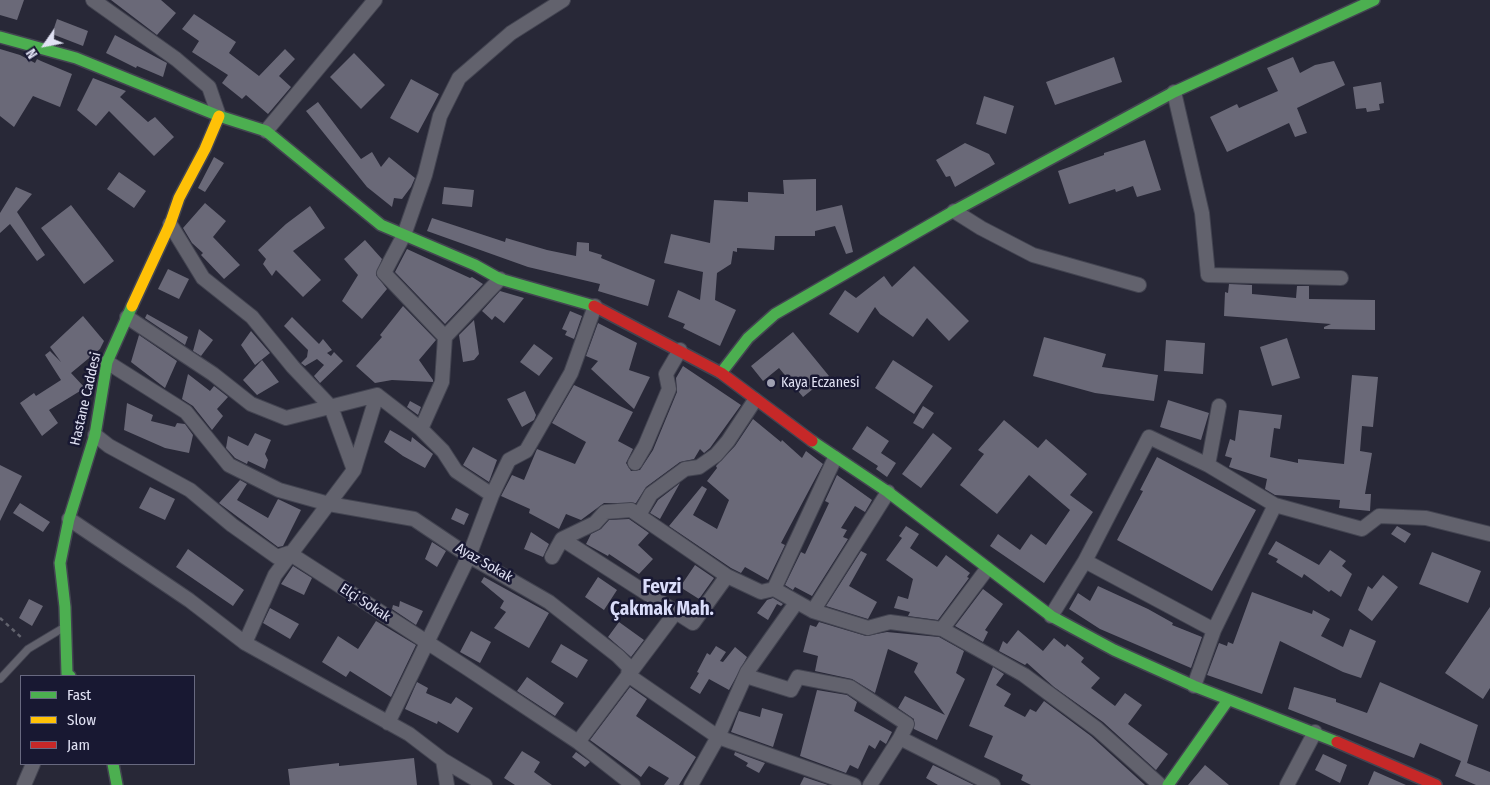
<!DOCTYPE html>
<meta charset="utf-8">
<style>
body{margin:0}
#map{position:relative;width:1490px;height:785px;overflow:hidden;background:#282837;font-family:"Fira Sans Condensed",sans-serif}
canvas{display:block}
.legend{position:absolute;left:20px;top:675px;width:175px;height:90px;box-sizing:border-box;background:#181832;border:1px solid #686980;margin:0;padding:6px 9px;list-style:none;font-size:15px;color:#e1e2f4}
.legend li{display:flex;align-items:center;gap:10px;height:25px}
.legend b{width:25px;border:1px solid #686980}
.north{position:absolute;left:20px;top:20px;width:50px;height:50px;-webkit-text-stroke:4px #181832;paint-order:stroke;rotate:237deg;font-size:14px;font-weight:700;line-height:20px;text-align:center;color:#e1e2f4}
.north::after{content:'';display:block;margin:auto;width:18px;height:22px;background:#e1e2f4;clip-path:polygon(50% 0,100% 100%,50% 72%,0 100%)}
</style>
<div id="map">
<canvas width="1490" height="785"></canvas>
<ul class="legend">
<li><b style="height:6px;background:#4caf50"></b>Fast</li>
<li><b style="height:6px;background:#ffc107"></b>Slow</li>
<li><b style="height:6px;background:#c62828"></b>Jam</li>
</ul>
<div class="north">N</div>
</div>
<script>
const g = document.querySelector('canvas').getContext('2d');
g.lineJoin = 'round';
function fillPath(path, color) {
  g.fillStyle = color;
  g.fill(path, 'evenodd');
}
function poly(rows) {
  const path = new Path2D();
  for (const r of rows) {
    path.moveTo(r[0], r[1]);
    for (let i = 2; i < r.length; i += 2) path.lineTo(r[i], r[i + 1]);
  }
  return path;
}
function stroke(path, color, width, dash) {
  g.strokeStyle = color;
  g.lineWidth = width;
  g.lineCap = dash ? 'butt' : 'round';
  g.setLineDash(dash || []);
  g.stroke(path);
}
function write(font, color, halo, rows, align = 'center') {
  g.font = font + ' "Fira Sans Condensed",sans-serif';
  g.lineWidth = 5;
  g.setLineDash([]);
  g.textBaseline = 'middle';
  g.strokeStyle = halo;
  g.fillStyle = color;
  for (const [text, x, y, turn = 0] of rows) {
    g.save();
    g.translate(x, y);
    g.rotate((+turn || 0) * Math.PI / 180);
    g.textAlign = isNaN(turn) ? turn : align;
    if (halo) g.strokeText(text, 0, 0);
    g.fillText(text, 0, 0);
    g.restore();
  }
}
const building = poly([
 [0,0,24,0,17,20,0,15],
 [111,0,161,0,176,13,157,35],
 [194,14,236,42,229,53,259,76,285,49,295,59,279,76,291,87,268,114,246,95,242,99,222,83,228,75,192,52,199,41,182,29],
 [57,19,88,31,83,46,52,34],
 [115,35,167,63,163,77,137,66,136,68,106,53],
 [0,49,20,55,35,63,37,59,41,61,72,74,60,107,33,96,14,127,0,116],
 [354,53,385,85,361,109,330,77],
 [1114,57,1122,82,1055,105,1046,82],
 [1293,57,1300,73,1315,65,1334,61,1345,85,1297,108,1307,133,1295,137,1289,123,1227,152,1210,117,1237,104,1239,108,1278,91,1267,68],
 [93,78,126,91,120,97,148,122,155,117,174,137,154,156,109,111,96,126,77,110],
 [411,79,439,94,418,133,390,118],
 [1381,82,1384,103,1379,104,1380,110,1367,112,1366,108,1356,109,1353,87],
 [984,96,1014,106,1006,134,976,124],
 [318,102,361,159,372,152,381,167,389,157,415,178,411,187,402,199,394,198,392,207,367,187,306,111],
 [1145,140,1161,190,1137,197,1133,186,1116,192,1115,189,1069,204,1058,171,1104,155,1104,153],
 [965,143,989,154,995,164,955,187,950,176,946,177,936,160],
 [214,157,224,163,205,192,198,188],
 [119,172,146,191,134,208,107,189],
 [816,179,816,211,842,205,853,252,846,254,835,226,815,231,815,236,775,236,774,250,737,248,737,252,733,251,731,264,717,273,715,300,736,310,720,346,683,328,685,324,668,317,678,290,700,300,703,272,664,263,671,234,710,243,714,200,748,202,748,192,784,194,783,180],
 [16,187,32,194,17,212,45,255,37,261,10,224,0,233,0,213],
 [444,187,474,190,472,207,442,204],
 [205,203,226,221,213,237,240,265,224,279,201,255,203,253,192,243,183,228],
 [71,205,114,261,84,284,41,228],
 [310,206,325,228,293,251,321,280,303,297,276,270,272,276,263,264,266,259,258,250,286,224],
 [432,218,505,242,506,238,547,250,576,256,577,242,589,243,589,251,602,255,601,258,655,280,648,306,598,291,600,284,528,267,427,231],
 [365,240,382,259,376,275,387,289,362,319,342,301,358,275,344,259],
 [407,249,470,278,472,277,483,284,445,324,395,272],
 [914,266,969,321,949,341,927,318,913,337,880,314,875,307,858,333,829,314,845,290,856,298,884,276,892,287],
 [168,269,189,279,179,299,158,289],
 [1229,284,1252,285,1252,294,1296,298,1297,286,1309,286,1309,299,1375,300,1375,330,1324,329,1324,327,1331,324,1224,316,1225,292,1228,293],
 [500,291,524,298,504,323,495,316,492,320,482,311],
 [403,306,436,340,419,360,433,380,433,382,392,380,375,383,356,366,382,337,380,335],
 [570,311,582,316,574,339,565,335,567,331,562,329],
 [147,314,188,337,185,345,145,318],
 [83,316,104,341,100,349,71,373,85,388,49,410,58,423,42,436,20,403,34,393,36,396,61,380,45,355,50,351,61,362,50,347],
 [292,317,319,344,323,339,332,350,327,353,331,356,334,352,343,361,320,383,314,376,324,365,317,359,305,366,301,363,307,357,308,350,284,326],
 [474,320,479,354,474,360,463,362,459,335],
 [598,323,637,343,629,370,650,377,634,409,591,369,598,361,586,356],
 [199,329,213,340,201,356,193,351],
 [251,331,270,353,255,365,241,345],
 [793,332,829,376,803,397,779,368,763,381,751,366],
 [139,335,177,361,165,388,131,362],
 [1044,337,1106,354,1102,367,1158,375,1154,401,1095,393,1033,376],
 [1287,338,1300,378,1272,386,1260,347],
 [1166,340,1205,343,1203,374,1164,371],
 [534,344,553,358,539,376,520,362],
 [262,360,279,382,257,395,243,380],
 [893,360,933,386,914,414,875,388],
 [683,366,741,405,710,448,704,453,700,449,694,459,680,462,646,487,636,503,604,503,581,520,566,514,559,529,529,513,530,509,501,496,512,475,524,480,537,449,575,464,586,442,552,423,574,385,633,412,618,441,633,449,636,443,626,463,631,471,640,470,653,450,677,392,676,378],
 [188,374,210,391,214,386,228,397,217,409,223,416,212,430,193,406,182,399],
 [1352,375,1378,377,1373,427,1362,426,1360,451,1372,453,1365,494,1371,494,1370,511,1339,508,1340,500,1275,495,1265,489,1267,479,1229,467,1232,458,1225,456,1230,439,1235,441,1239,410,1282,415,1280,429,1274,428,1270,457,1298,463,1298,459,1344,464],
 [525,391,536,415,534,420,522,427,507,399],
 [1168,400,1209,413,1201,440,1160,427],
 [410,401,421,407,418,415,407,407],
 [127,403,153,415,151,421,175,427,177,423,185,424,193,435,189,453,165,448,124,430],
 [923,406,934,413,923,429,913,423],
 [753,419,781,442,782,440,802,458,806,451,823,464,781,543,785,545,768,580,745,567,741,573,731,568,669,526,702,486,707,489,693,515,717,529,729,500,707,481,717,468,716,466,735,446],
 [1004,420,1038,448,1046,439,1087,474,1070,495,1093,512,1044,583,990,546,998,534,1020,550,1031,534,1046,545,1070,510,1029,475,997,514,960,485,984,454,978,450],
 [867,426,889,441,881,453,896,463,887,477,876,469,878,466,852,449],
 [390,430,411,442,412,437,433,454,425,468,403,456,384,442],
 [255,433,271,440,265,454,268,460,265,469,248,461,247,464,235,458,226,448,228,436,248,446],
 [933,433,952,448,921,488,902,474],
 [473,447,497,460,489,482,463,465],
 [1157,457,1256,510,1212,591,1117,540,1143,491,1140,490],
 [0,465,22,476,0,521],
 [837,475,872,500,865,512,855,506,841,528,847,530,843,537,848,539,812,596,795,587,793,590,785,585,801,552,805,554,829,503,825,501],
 [240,480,247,484,237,500,268,518,278,499,301,510,283,546,278,547,219,503],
 [680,483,660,519,650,513,658,500],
 [150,487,175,499,165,520,139,508],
 [20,503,50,522,43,532,13,513],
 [456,508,469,514,464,525,451,519],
 [629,519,649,533,638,545,653,559,639,574,609,554,608,556,586,544,591,534,601,529,609,520],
 [906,526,919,534,910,548,937,567,946,555,970,573,967,577,969,578,938,620,908,616,910,612,894,608,898,596,908,599,913,579,886,560,902,538,899,536],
 [1397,526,1411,534,1405,543,1391,534],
 [531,532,549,544,543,557,524,549],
 [1276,541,1319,565,1330,550,1346,561,1342,566,1352,574,1341,597,1331,590,1329,592,1304,574,1302,578,1276,562,1278,559,1268,554],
 [432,542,446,551,437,567,425,559],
 [188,549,244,590,233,606,176,567],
 [861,551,867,554,849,586,877,602,868,619,826,606],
 [1432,552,1481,571,1468,603,1419,584],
 [695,565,714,578,699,599,680,587],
 [293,566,312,578,304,595,281,584],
 [1383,575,1398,587,1372,621,1358,610,1368,586,1372,589],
 [484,577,549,613,529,648,494,628,506,612,500,608,504,601,481,582],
 [598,577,617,590,604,610,585,597],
 [1098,586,1148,609,1173,623,1172,625,1202,637,1191,668,1100,629,1069,609,1078,593,1090,601],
 [983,589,1003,604,985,630,988,632,983,642,955,626],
 [1252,592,1312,614,1313,610,1330,619,1321,636,1343,647,1350,629,1376,641,1361,678,1343,672,1280,641,1262,694,1207,675,1219,643,1227,646,1228,642,1233,644],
 [773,598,783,604,781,606,777,604,768,620,757,613,767,600],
 [29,599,43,606,32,626,19,618],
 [400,601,423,611,416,625,392,609,393,605,399,607],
 [1490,607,1490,688,1483,699,1445,673],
 [270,608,299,624,290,639,263,623],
 [376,621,416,645,391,697,350,671,346,677,322,662,338,636,358,649],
 [619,622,644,640,631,657,608,637],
 [819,622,866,636,887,632,939,637,964,651,956,673,965,679,937,740,914,729,914,719,898,708,905,696,945,715,914,672,918,663,888,649,875,693,852,679,815,671,818,656,803,652,810,625,816,627],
 [1018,630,1043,651,1054,638,1065,647,1067,644,1084,658,1081,662,1100,678,1091,688,1115,706,1125,693,1142,705,1128,724,1168,754,1156,770,1103,722,1054,687,1027,663,1025,665,999,651,1003,641,1007,644],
 [471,631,491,642,480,663,460,652],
 [561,644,588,660,577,678,551,662],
 [716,646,726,652,720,661,723,662,735,647,747,657,729,690,709,679,700,694,690,688,699,673,697,672,707,653,710,655],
 [993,667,1004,674,996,685,1011,694,1004,706,1025,717,1030,709,1036,712,1044,701,1091,736,1145,785,1031,785,1021,780,1023,775,984,757,993,736,969,726],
 [527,677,564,703,555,716,517,691],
 [417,682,428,688,426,693,451,704,456,697,473,708,458,733,438,721,437,724,405,709],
 [1380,682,1478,725,1467,763,1490,772,1490,785,1476,785,1455,776,1461,761,1420,743,1414,758,1288,709,1294,687,1336,699,1336,702,1367,713],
 [630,687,647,699,636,716,696,757,679,785,664,785,669,778,649,766,641,777,590,740],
 [817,690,847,695,857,702,854,711,892,732,886,744,880,740,875,749,869,745,858,769,850,765,846,773,800,756],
 [762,708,783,714,773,747,731,732,739,711,760,717],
 [522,751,540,762,534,772,552,785,515,785,504,778],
 [576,752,590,762,585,767,572,757],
 [735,752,765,763,759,773,746,766,748,763,734,755],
 [1323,754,1347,765,1340,783,1315,770],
 [414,758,417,785,290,785,288,769,339,763,339,766],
 [933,765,974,785,938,785,926,778],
 [1205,765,1229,785,1188,785],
 [1374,771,1406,785,1368,785],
 [804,777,828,785,800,785]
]);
const path = poly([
 [0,618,23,639]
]);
const lane = poly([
 [0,679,28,649,63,628]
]);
const street = poly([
 [93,0,176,59,209,87,219,116],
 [1174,92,1202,213,1208,275,1341,278],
 [266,131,375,0],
 [954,211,981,228,1033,255,1139,285],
 [170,224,203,278,252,317,293,367,331,407,354,470,275,575,245,643],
 [127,317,213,374,251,404,286,418,377,395,421,429,443,451,456,471,492,495],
 [445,337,384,273,404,235,425,175,440,116,459,78,511,33,563,0],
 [107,362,186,412,229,465,279,490,329,504,414,519,469,556,549,602,618,656,629,667,628,675,718,737,854,785],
 [421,429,442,382,445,337,500,279],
 [95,435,109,446,190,490,232,525,277,557,289,553,467,668,578,742,633,785],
 [635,463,645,446,669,389,666,374,680,350],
 [1208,465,1219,406],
 [354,470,377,395],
 [639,515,651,494,685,469,699,467,716,455,728,441,755,400],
 [69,519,189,600,245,643,409,734,443,760,485,785],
 [562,539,693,623,727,576],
 [552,557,562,539,595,523,605,512,631,510,727,576,761,592,774,589,813,611,868,628,890,622,942,629,1024,675,1097,729,1160,785],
 [1085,561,1214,630,1275,505],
 [774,589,835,458],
 [813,611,888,492],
 [1051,616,1085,561,1149,437,1208,465,1275,505,1362,529,1379,516,1426,518,1490,534],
 [942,629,987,569],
 [746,676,791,690,798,677,850,687,907,724,900,738,993,785],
 [1194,686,1214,630],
 [388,723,469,556,492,495,509,460,526,451,571,373,595,306],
 [578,742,675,613],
 [443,760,447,785],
 [24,785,33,764],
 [691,785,718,737,747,672,796,603],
 [870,785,900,738],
 [1287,785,1315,732]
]);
const fast = poly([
 [0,37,76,58,219,116,266,131,381,225,475,265,500,279,594,306],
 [721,373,748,338,775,314,954,211,1174,92,1374,0],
 [812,441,888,492,1051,616,1114,650,1194,686,1337,742],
 [70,676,67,674,65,607,60,563,69,519,95,435,107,362,132,306],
 [113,764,117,785],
 [1168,785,1228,700]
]);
const slow = poly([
 [132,306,170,224,179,198,205,149,219,116]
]);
const jam = poly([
 [594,306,721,373,812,441],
 [1337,742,1436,785]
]);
const markers = [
 [771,383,5,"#a0a1b2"]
];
const poiNames = [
 ["Kaya Eczanesi",781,383]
];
const streetNames = [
 ["Hastane Caddesi",86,399,-77],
 ["Ayaz Sokak",484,563,30],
 ["Elçi Sokak",365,603,33]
];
const districtNames = [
 ["Fevzi",662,588],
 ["Çakmak Mah.",662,610]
];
fillPath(building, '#6a6978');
stroke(lane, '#434451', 9);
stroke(street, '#434451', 16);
stroke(fast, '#434451', 14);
stroke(slow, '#434451', 14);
stroke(jam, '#434451', 14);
stroke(path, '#62636e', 2.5, [4, 4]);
stroke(lane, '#62626d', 7);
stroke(street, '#62626d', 14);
stroke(fast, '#4caf50', 11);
stroke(slow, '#ffc107', 11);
stroke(jam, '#c62828', 11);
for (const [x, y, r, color] of markers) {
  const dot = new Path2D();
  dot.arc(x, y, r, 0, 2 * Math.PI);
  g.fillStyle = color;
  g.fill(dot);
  stroke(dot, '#181832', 2);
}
write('14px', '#e1e2f4', '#181832', poiNames, 'left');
write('14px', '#e1e2f4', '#181832', streetNames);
write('bold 19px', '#daddfa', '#181832', districtNames);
</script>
